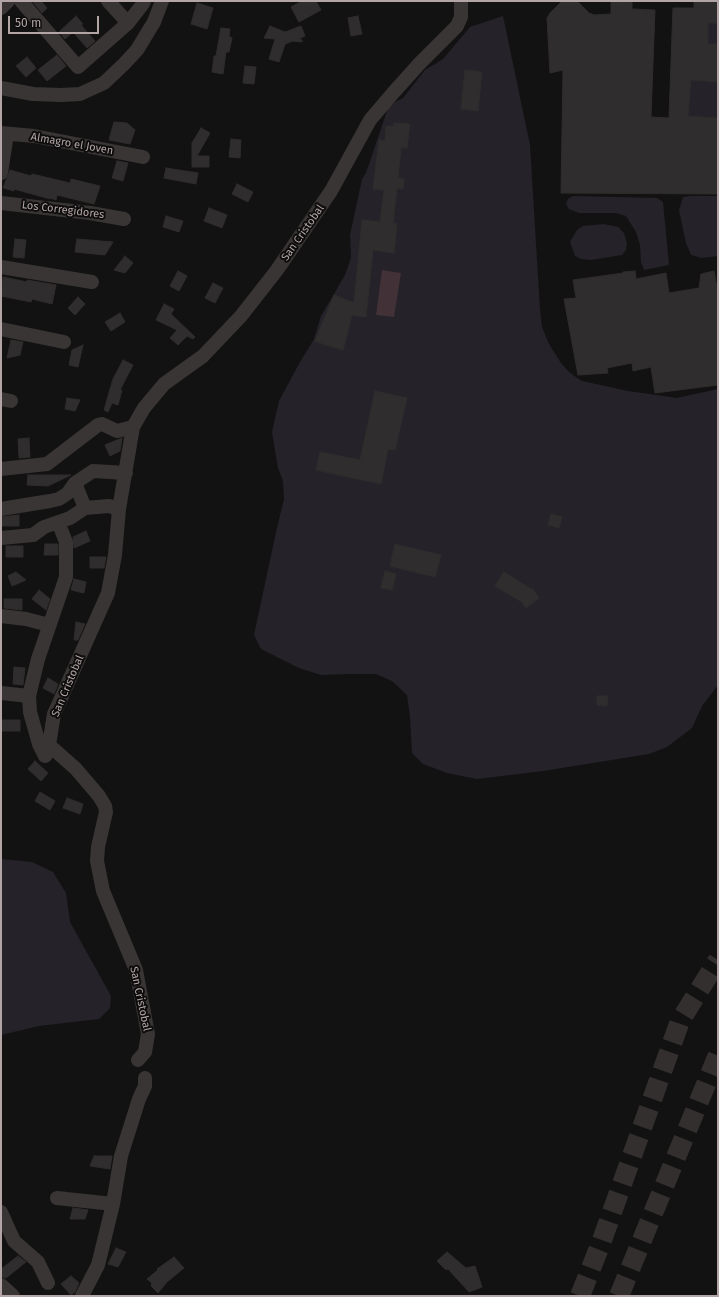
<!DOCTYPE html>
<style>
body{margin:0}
#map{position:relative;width:719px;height:1297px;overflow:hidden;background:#131212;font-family:"Fira Sans",sans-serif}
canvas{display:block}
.frame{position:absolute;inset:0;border:2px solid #b3a4a5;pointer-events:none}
.scale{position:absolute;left:8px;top:16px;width:91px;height:18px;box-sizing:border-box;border:2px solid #b3a4a5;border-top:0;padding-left:5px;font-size:12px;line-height:14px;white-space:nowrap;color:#b3a4a5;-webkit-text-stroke:3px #0e0d0d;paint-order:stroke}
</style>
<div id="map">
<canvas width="719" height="1297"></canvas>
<div class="frame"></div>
<div class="scale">50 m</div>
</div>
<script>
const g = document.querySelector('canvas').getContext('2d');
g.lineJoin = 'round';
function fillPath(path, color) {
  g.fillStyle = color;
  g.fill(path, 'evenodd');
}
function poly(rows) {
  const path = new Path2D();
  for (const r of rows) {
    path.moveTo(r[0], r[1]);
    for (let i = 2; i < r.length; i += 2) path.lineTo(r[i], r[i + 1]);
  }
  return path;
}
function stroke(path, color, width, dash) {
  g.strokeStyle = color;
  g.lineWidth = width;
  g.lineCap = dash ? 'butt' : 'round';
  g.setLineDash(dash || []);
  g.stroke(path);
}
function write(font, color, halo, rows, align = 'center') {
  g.font = font + ' "Fira Sans",sans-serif';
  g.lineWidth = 4;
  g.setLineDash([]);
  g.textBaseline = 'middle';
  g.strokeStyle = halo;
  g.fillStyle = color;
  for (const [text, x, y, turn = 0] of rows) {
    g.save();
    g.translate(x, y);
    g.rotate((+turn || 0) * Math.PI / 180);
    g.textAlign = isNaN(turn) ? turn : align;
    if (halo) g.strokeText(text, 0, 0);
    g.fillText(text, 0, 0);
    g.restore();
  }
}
const green = poly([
 [503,16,530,145,540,310,542,327,549,344,561,363,570,373,582,381,628,391,677,398,718,389,718,685,702,706,692,728,667,747,649,754,543,771,477,779,447,773,423,764,412,753,410,717,407,695,392,681,376,674,347,674,321,675,299,668,261,649,254,635,276,532,284,499,283,481,278,468,272,432,279,401,300,362,314,339,321,316,345,275,351,258,350,235,362,179,366,173,389,105,403,98,425,70,443,59,470,27],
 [708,23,718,23,718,44,708,44],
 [691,80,718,82,718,118,688,116],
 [573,196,657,198,663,202,669,265,644,270,641,262,640,245,636,232,626,216,616,213,579,213,569,209,566,204,568,199],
 [690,196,718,196,718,256,702,258,691,255,686,243,679,210,683,197],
 [604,224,618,227,624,233,627,244,626,250,622,255,591,260,581,259,575,256,570,242,577,230,583,226],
 [1,859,32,862,53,872,66,893,70,922,111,996,110,1008,99,1019,39,1026,1,1035]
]);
const water = poly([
 [382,270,401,273,394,317,376,315]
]);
const building = poly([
 [32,1,41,1,47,8,42,13,32,1],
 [302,1,316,1,321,10,299,22,291,7,302,1],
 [562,1,577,1,589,13,594,15,611,14,611,1,632,1,632,9,655,10,651,117,669,118,673,8,694,8,694,1,718,1,718,23,708,23,708,44,718,44,718,82,691,80,688,116,718,118,718,194,561,193,563,70,550,73,547,18,550,13,562,1],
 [197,3,213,8,207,29,191,24,197,3],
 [76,16,83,24,81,25,95,41,87,48,73,32,65,39,59,32,76,16],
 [358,16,362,34,351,36,348,18,358,16],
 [270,26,285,32,301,26,305,36,299,39,302,40,302,42,293,41,285,44,279,62,269,59,275,39,264,38,270,26],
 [221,28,230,29,229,36,232,38,229,52,226,52,223,74,212,72,214,56,216,56,221,28],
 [57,55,66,66,47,81,38,70,57,55],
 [27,57,36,68,26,77,16,66,27,57],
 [245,66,256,67,254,84,243,83,245,66],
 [465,70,482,72,478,111,461,109,465,70],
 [114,122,127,123,135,130,130,144,109,140,114,122],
 [394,123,410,124,407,148,401,147,398,178,404,179,403,189,397,188,393,223,397,224,394,253,373,250,366,317,352,315,343,350,326,345,315,341,334,295,354,303,362,220,380,222,384,190,373,189,379,140,385,141,386,126,394,126,394,123],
 [201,128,210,133,197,156,209,156,209,167,192,167,192,143,201,128],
 [231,139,241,140,240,158,229,157,231,139],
 [117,161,128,163,123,181,112,178,117,161],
 [166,168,198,173,196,184,164,178,166,168],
 [10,170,31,176,32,174,70,183,71,179,100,186,94,204,57,195,56,200,50,198,50,199,14,189,14,191,3,188,10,170],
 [237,184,253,192,248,202,232,194,237,184],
 [209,208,227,215,222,228,204,221,209,208],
 [166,216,183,221,179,232,163,227,166,216],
 [15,239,26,240,24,258,13,257,15,239],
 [77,239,113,242,105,255,75,252,77,239],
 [125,256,133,263,125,273,114,270,125,256],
 [178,271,187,276,179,291,170,286,178,271],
 [635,271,636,279,666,273,669,293,699,288,701,274,714,271,718,294,718,385,655,393,651,367,633,371,632,363,607,368,608,373,578,375,564,299,576,298,573,280,623,273,623,272,635,271],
 [3,277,27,282,27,280,56,285,52,304,32,299,31,302,1,296,3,277],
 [213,283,223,288,215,303,205,298,213,283],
 [78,297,85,304,75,315,68,308,78,297],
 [164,304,174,309,171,314,195,337,193,339,187,336,178,345,170,338,177,330,156,320,164,304],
 [120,313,125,322,111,331,105,322,120,313],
 [11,340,23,342,20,355,7,358,11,340],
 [83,345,78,367,69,365,72,350,83,345],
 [123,360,133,365,120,390,122,390,118,405,112,403,108,412,104,410,113,379,123,360],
 [375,391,407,398,395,450,388,449,381,484,316,470,320,452,360,460,375,391],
 [67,398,80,400,75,411,65,409,67,398],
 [29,438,30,457,19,458,18,439,29,438],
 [122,438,120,451,110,456,105,445,122,438],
 [28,475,71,475,48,486,27,485,28,475],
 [551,514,562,517,559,528,548,525,551,514],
 [19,515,19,526,1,526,1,517,19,515],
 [86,531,90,541,74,548,73,537,86,531],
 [45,544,58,544,58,555,44,555,45,544],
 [395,544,441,555,435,577,390,566,395,544],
 [6,546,23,546,23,557,6,557,6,546],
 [90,557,106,557,104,568,90,568,90,557],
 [385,571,396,574,392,590,381,588,385,571],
 [16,572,26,580,12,586,8,576,16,572],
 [504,572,531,589,532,588,539,598,526,608,522,602,495,586,504,572],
 [74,579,86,582,84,593,71,590,74,579],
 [39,590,50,599,46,610,32,599,39,590],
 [4,599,22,599,22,610,4,608,4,599],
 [76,622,85,624,78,640,74,640,76,622],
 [14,667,25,668,23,685,13,684,14,667],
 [48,678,58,684,54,694,43,688,48,678],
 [597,696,608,696,607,706,597,705,597,696],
 [2,720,20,720,20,731,2,731,2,720],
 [35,761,48,773,41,781,28,769,35,761],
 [40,792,55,801,50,810,35,801,40,792],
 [67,798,83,804,80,814,63,808,67,798],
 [94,1156,112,1156,110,1169,90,1166,94,1156],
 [73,1208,88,1210,85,1219,70,1219,73,1208],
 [116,1248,126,1252,118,1267,108,1264,116,1248],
 [447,1252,466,1268,475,1266,482,1287,469,1292,448,1269,446,1270,437,1261,447,1252],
 [18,1256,26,1262,6,1278,1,1277,1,1269,18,1256],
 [174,1257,184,1268,167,1282,158,1293,151,1286,152,1283,147,1279,158,1270,157,1269,174,1257],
 [71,1276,79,1283,75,1292,71,1295,61,1284,71,1276]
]);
const secondaryTunnel = poly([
 [580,1296,601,1243,680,1021,718,960],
 [619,1296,718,1055]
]);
const street = poly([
 [21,1,78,67,128,23,142,5,144,1],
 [108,1,128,23],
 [1,8,8,1],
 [1,88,33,94,61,95,80,94,104,83,124,64,137,50,154,22,162,1],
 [1,133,34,136,143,157],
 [1,173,7,134],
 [1,203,90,213,124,219],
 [1,267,92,282],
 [1,329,64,342],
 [1,399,11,401],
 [1,469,47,464,98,425,102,424,117,431,133,427],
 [75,483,85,508],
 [1,509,50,501,59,499,68,493,75,483,93,471,126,473],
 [1,538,33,535,44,527,70,518,85,508,109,506,119,509],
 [1,616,26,619,49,625],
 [1,693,29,696],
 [49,745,46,755,45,756,39,744,30,712,29,696,38,659,66,577,66,542,58,522],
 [138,1060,145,1052,148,1034,136,970,103,891,97,861,98,847,106,812,105,806,99,796,76,769,49,745,54,714,108,593,115,555,119,509,133,427,144,408,164,384,203,356,241,316,277,270,331,191,370,120,393,93,420,63,457,26,461,17,461,1],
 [57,1198,113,1204],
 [1,1212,14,1241,38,1262,48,1283],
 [1,1285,13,1296],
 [82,1296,98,1265,101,1253,113,1204,121,1156,139,1099,145,1086,145,1078]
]);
const streetNames = [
 ["Almagro el Joven",72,144,10],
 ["Los Corregidores",63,210,7],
 ["San Cristobal",303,233,-55],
 ["San Cristobal",68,686,-67],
 ["San Cristobal",140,999,78]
];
fillPath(green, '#25222a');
fillPath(water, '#423136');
fillPath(building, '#2f2d2d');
stroke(building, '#2f2c2c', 1);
stroke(secondaryTunnel, '#332f2f', 20, [20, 10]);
stroke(street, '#3a3535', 14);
write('11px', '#b3a4a5', '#0e0d0d', streetNames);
</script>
